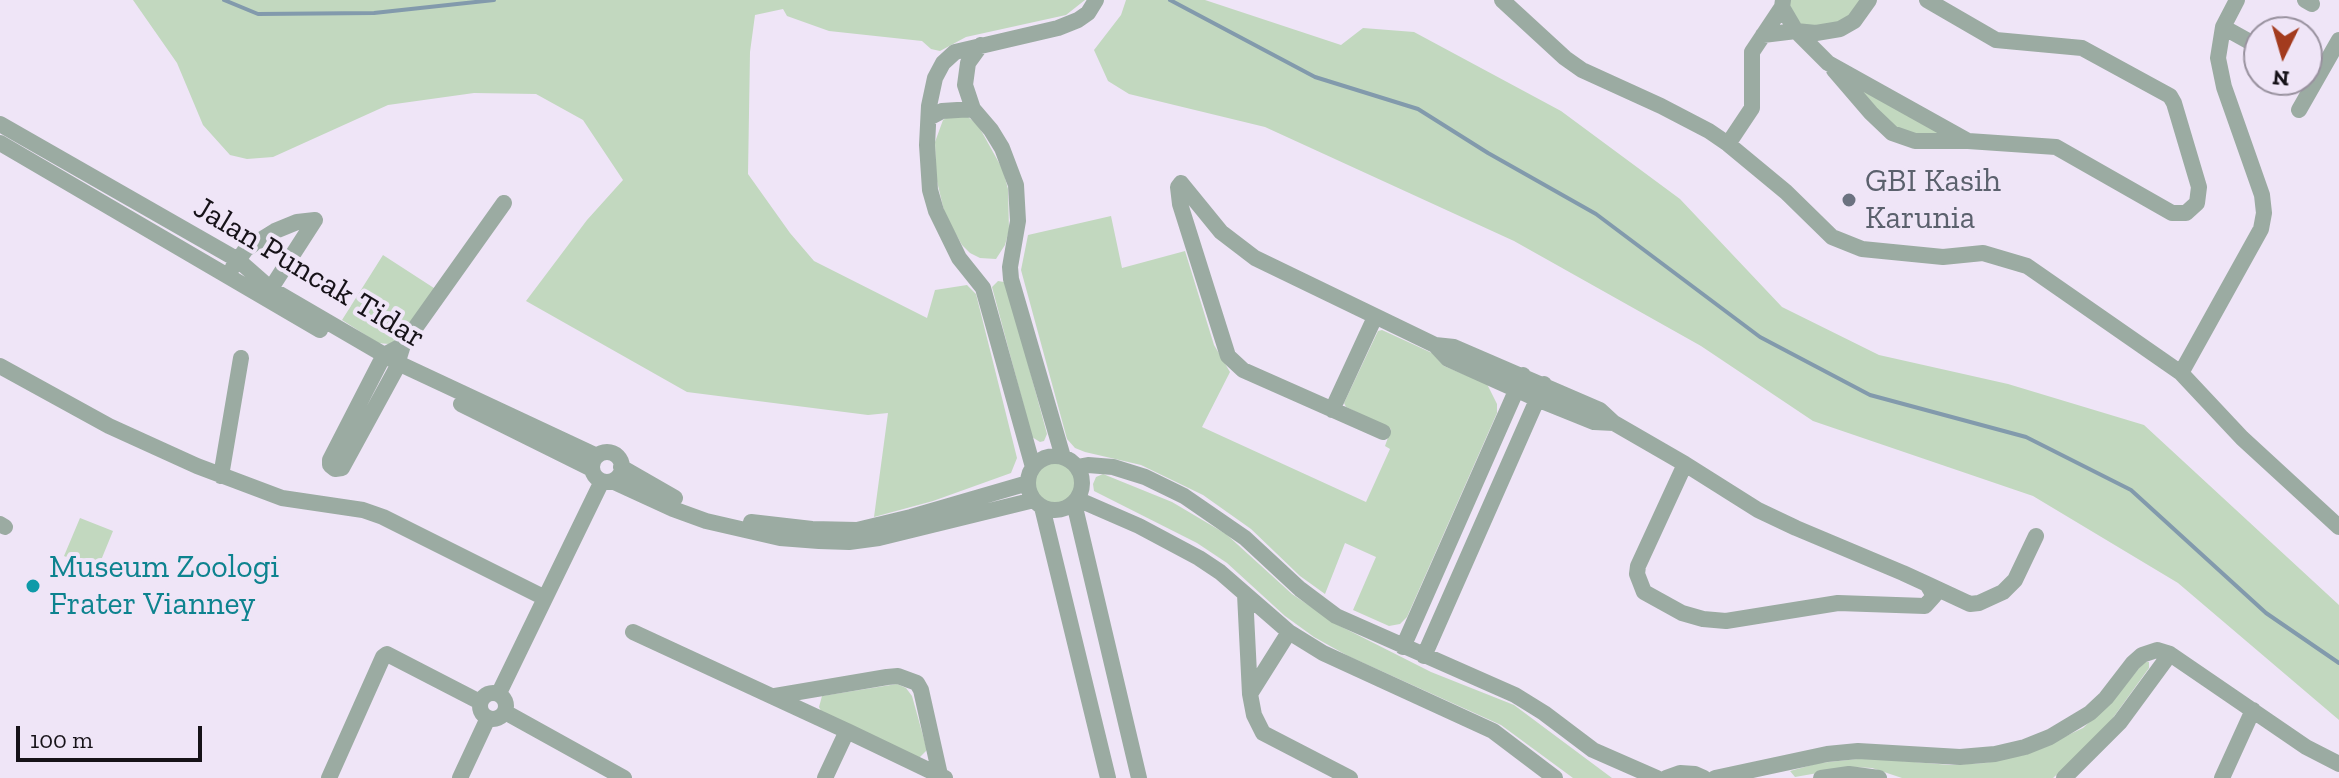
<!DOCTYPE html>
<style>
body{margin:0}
#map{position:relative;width:2339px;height:778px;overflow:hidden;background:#efe5f7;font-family:"Zilla Slab",serif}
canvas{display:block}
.north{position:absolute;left:2243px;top:16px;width:80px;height:80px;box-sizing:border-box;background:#efe5f7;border:2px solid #98919e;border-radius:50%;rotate:185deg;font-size:22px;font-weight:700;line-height:32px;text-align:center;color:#161218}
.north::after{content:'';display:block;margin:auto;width:28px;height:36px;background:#a33b1e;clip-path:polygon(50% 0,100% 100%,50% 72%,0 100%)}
.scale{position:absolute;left:16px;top:726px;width:186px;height:36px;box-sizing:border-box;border:4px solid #161218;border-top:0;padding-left:10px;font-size:24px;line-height:28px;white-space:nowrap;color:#161218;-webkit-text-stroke:6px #efe5f7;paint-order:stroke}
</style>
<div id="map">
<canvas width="2339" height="778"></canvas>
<div class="north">N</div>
<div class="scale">100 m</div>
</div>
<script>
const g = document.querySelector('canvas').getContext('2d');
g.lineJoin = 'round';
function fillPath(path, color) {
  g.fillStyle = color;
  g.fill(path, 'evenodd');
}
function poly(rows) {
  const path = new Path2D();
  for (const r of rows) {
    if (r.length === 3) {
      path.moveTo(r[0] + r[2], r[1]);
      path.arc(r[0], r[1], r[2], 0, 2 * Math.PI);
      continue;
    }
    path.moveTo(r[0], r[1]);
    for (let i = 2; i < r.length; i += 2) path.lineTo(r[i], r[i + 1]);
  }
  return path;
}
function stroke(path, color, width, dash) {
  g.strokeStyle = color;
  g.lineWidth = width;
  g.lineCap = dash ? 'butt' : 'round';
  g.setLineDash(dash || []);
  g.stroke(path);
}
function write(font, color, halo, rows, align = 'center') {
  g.font = font + ' "Zilla Slab",serif';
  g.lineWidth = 8;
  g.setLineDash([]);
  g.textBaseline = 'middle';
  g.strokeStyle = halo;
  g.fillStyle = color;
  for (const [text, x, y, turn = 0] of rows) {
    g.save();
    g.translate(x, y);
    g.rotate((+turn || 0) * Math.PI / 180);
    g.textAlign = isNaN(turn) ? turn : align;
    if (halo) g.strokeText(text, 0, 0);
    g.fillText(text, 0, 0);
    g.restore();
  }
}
const green = poly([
 [133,0,1085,0,1066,15,966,37,940,51,931,49,922,41,829,31,787,16,783,9,755,15,750,52,748,174,790,233,814,261,927,318,935,290,967,285,976,294,1017,458,1011,473,933,501,874,517,888,413,868,415,687,392,526,301,587,220,623,180,583,120,536,94,474,93,388,105,273,157,247,159,230,155,203,125,177,63],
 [1126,0,1205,0,1341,45,1363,28,1414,32,1561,111,1680,199,1782,307,1879,355,2008,384,2144,425,2339,605,2339,720,2178,583,2033,496,1813,421,1701,346,1514,241,1265,127,1129,94,1108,81,1094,50,1121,15],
 [1790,0,1862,0,1852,13,1842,21,1826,26,1801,25,1789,4],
 [1862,89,1942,132,1921,136,1895,127,1861,95],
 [951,115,968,117,978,125,1003,170,1008,189,1009,230,1005,245,996,259,980,258,970,253,962,245,945,215,936,177,935,142,943,120],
 [1111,216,1122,268,1185,251,1214,345,1230,372,1202,427,1366,502,1390,449,1385,446,1391,429,1346,407,1344,403,1378,331,1382,330,1432,353,1444,366,1487,384,1497,404,1497,413,1407,617,1400,624,1389,626,1353,610,1376,557,1345,543,1325,594,1300,576,1251,529,1203,495,1141,465,1085,452,1075,448,1067,439,1021,270,1028,235],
 [383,255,437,290,399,339,389,344,378,343,342,320],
 [998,281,1004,282,1007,286,1047,434,1044,441,1040,442,1032,437,992,287],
 [1055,483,20],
 [1103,474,1172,502,1226,534,1292,594,1338,625,1431,672,1514,705,1612,778,1573,778,1501,725,1348,656,1314,637,1285,616,1227,563,1197,543,1094,491,1093,484,1096,477],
 [80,518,113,531,97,570,64,556],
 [2144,662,2149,662,2149,668,2102,733,2053,778,1902,778,1872,768,1852,767,1795,777,1790,771,1819,763,1867,758,1950,765,1985,763,2028,754,2083,728,2115,698],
 [897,684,906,688,912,696,927,750,919,758,821,711,819,707,822,696]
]);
const stream = poly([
 [224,0,258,14,374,13,494,0],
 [1170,0,1315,77,1418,109,1488,153,1596,214,1760,337,1870,395,2026,437,2131,490,2266,613,2339,663]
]);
const minor = poly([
 [1502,0,1565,58,1582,70,1661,106,1709,131,1728,144,1786,192,1832,237,1862,249,1943,257,1983,253,2027,266,2181,373,2242,438,2339,527],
 [1783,0,1782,7,1796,31,1816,33,1840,29,1854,21,1869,0],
 [2305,0,2312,4],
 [2223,27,2259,47],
 [1763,35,1796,31,1828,63,1968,141,2056,147,2172,213,2186,213,2197,203,2199,187,2174,103,2170,96,2082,48,1996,40,1927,0],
 [981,45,968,63,965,85,973,109,991,130,1002,148,1016,185,1018,221,1010,267,1011,279,1063,457],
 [1834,70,1871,113,1892,133,1915,141,1966,141],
 [2299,110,2339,40],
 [929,118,942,111,973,109],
 [0,124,238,260,271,289,398,363,597,456],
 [0,143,320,330],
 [1728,144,1752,108,1752,52,1782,7],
 [233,267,246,249,275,231,297,222,315,220],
 [266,296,315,220],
 [403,345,384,355,330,460,330,465,335,469,342,468,395,371,403,345,504,203],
 [1435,345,1448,359,1537,399,1594,422,1614,423],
 [0,366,109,426,197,466,282,498,363,510,383,517,545,598],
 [2181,373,2261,229,2264,213,2262,195,2224,87,2218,58,2223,27,2237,0],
 [461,404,592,469],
 [1332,410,1375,317],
 [1383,432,1243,370,1228,356,1180,204,1178,187,1181,183,1221,232,1255,258,1435,345,1454,347,1600,410,1614,423,1685,464],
 [607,467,15],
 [1055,483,27],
 [621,467,675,498],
 [1033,467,983,288,959,258,936,211,930,190,927,145,929,106,935,78,943,63,955,52,1058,28,1078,20,1088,13,1096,0],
 [1077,467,1088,465,1113,467,1145,477,1184,496,1245,538,1300,589,1336,616,1515,695,1544,713,1593,750,1657,778],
 [221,476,241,358],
 [612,481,673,509,706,521,780,538,819,541,849,542,879,538,1034,500],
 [1077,499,1139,526,1199,558,1220,572,1289,632,1323,653,1493,731,1555,778],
 [1074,503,1139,778],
 [1042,507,1108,778],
 [751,522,812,529,857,530,911,517,1028,483],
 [0,524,5,527],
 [1927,584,1934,596,1925,606,1838,603,1726,621,1703,619,1682,613,1644,592,1637,574,1638,566,1685,464,1758,510,1796,528,1903,573,1927,584,1970,604,1979,603,2003,592,2015,580,2036,536],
 [1245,594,1250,694,1254,715,1263,733,1350,778],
 [633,632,847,731,825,778],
 [1403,647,1523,375],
 [1424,656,1544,384],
 [493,706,13],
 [499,693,602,481],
 [1250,694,1289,632],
 [775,696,887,677,898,676,917,683,921,690,940,775],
 [505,712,624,778],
 [847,731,945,778],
 [329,778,383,657,387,654,480,702],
 [460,778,488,718],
 [1666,778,1680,773,1695,774,1704,778],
 [1715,778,1827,754,1858,751,1960,757,1995,754,2025,747,2050,737,2090,713,2106,698,2133,663,2142,655,2157,650,2170,654,2306,747,2339,764],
 [1821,778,1849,774,1879,778],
 [2064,778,2120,722,2170,654],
 [2222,778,2253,710]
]);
const markers = [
 [1849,200,8,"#6b7280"],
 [33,586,8,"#0f9aa8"]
];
const worshipNames = [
 ["GBI Kasih",1865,182],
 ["Karunia",1865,219]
];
const streetNames = [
 ["Jalan Puncak Tidar",309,273,31]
];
const cultureNames = [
 ["Museum Zoologi",49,568],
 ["Frater Vianney",49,605]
];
fillPath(green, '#c2d8bf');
stroke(stream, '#829aac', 4);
stroke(minor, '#9baba2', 16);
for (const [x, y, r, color] of markers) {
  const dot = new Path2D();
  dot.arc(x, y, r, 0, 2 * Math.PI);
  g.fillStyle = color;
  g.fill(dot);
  stroke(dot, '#efe5f7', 3);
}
write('32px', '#5b616d', '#efe5f7', worshipNames, 'left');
write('32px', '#161218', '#efe5f7', streetNames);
write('32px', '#0d838f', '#efe5f7', cultureNames, 'left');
</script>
